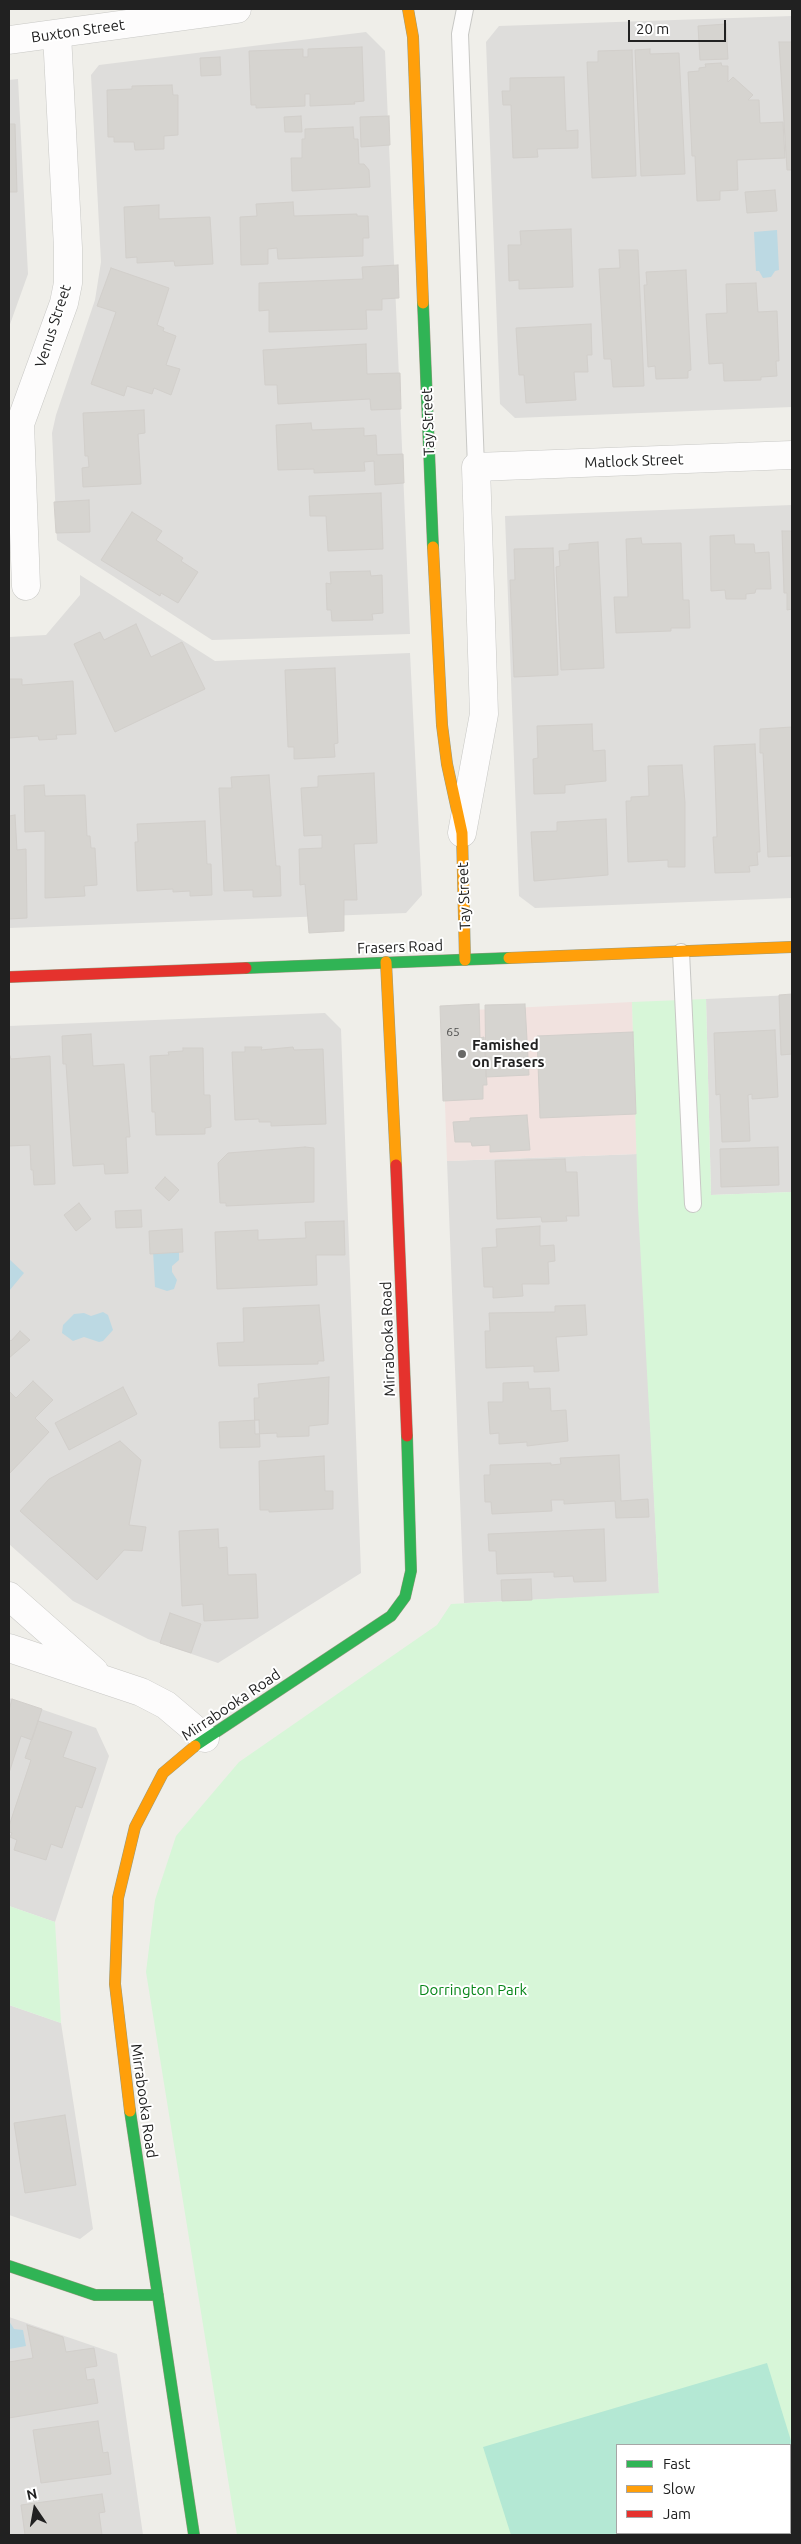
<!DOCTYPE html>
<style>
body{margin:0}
#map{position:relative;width:801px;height:2544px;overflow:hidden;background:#efeee9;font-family:Ubuntu,sans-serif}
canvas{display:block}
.frame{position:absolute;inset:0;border:10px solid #212121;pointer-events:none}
.legend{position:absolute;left:616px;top:2444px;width:175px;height:90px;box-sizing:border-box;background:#fff;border:1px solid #a6a6a6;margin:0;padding:6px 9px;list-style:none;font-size:15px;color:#212121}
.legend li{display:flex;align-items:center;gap:10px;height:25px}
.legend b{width:25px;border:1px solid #a6a6a6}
.north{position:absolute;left:10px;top:2484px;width:50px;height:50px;-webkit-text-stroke:4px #fff;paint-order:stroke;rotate:348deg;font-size:14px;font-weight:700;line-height:20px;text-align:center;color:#212121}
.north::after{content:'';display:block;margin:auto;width:18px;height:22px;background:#212121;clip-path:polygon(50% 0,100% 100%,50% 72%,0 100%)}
.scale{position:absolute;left:628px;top:20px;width:98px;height:22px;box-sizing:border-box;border:2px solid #212121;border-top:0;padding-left:6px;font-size:15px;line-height:18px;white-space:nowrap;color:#212121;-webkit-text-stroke:4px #fff;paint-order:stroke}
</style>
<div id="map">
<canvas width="801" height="2544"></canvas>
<div class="frame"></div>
<ul class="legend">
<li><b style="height:6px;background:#30b455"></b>Fast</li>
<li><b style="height:6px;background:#ff9f0a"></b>Slow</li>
<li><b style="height:6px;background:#e5322d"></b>Jam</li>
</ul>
<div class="north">N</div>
<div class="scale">20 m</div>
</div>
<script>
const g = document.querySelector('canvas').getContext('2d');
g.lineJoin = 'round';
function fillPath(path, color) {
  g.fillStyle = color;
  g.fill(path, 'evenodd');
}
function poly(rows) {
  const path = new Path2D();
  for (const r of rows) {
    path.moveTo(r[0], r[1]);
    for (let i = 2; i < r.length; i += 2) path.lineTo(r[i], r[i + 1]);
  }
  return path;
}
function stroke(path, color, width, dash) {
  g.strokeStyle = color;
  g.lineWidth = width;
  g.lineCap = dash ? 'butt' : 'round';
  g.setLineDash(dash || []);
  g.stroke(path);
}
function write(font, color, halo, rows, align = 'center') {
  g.font = font + ' Ubuntu,sans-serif';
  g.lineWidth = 4;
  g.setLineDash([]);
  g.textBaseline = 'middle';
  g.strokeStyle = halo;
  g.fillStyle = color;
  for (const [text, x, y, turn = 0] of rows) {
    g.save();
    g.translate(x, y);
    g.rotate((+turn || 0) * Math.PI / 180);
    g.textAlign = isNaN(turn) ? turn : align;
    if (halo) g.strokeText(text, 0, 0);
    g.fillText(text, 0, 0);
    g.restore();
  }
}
const residential = poly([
 [792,16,792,407,515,418,500,404,486,42,499,26],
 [366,32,385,51,410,634,212,640,57,540,52,433,56,415,95,300,101,262,91,75,99,65],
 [18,79,28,274,9,327,9,80],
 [792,505,792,898,535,908,519,896,505,516],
 [80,575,215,661,410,653,422,895,406,913,9,928,9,637,46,635,80,595],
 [792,995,792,1192,711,1195,706,999],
 [325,1013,341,1029,361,1573,218,1663,148,1639,73,1601,9,1544,9,1026],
 [637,1154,659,1594,464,1603,447,1161],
 [9,1698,96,1728,109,1756,55,1922,9,1906],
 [9,2005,61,2023,93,2229,80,2239,9,2215],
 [9,2317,117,2354,143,2535,9,2535]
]);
const commercial = poly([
 [632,1002,637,1154,447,1161,442,1019,452,1011]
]);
const park = poly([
 [706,999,711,1195,792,1192,792,2535,237,2535,146,1972,155,1900,176,1836,239,1762,437,1625,451,1604,659,1593,638,1207,632,1002],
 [617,2445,790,2445,790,2533,617,2533],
 [9,1906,55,1922,61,2023,9,2005]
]);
const pitch = poly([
 [767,2363,792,2444,792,2511,790,2511,790,2445,617,2445,617,2533,715,2533,706,2535,511,2535,483,2447]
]);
const water = poly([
 [777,230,779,270,775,271,771,277,763,278,759,271,756,271,754,232],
 [153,1251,179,1251,179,1260,172,1266,172,1272,177,1280,174,1289,167,1291,155,1287],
 [9,1259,24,1273,9,1291],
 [103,1312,108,1315,113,1330,103,1341,99,1342,84,1337,73,1341,62,1333,63,1325,74,1314,84,1313,91,1316],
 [9,2321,14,2329,23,2330,26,2346,9,2349]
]);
const building = poly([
 [726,24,728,59,700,60,698,26,726,24],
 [779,42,792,42,792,170,787,170,779,42],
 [362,47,364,101,354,102,355,104,310,106,310,94,305,94,305,106,256,108,256,105,251,105,249,51,303,49,303,57,308,57,308,49,362,47],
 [650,49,650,54,679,53,685,174,641,176,635,50,650,49],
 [632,50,636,176,592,178,587,62,598,62,598,51,632,50],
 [220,57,221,75,201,76,200,58,220,57],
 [721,63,722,66,728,66,728,82,733,77,753,95,748,100,759,100,760,123,783,122,785,158,737,160,738,190,720,191,720,200,697,201,695,156,692,156,688,72,699,71,699,68,706,67,705,64,721,63],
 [564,77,566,131,578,130,578,148,537,149,538,157,513,158,511,105,503,105,502,91,510,91,510,78,564,77],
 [172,85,173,95,178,95,178,135,164,136,164,149,135,150,134,142,114,142,114,137,108,137,107,90,132,89,132,86,172,85],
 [301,116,302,132,285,132,284,117,301,116],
 [389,116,390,145,361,147,360,117,389,116],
 [9,124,15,124,17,192,9,192,9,124],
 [353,127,354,139,358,139,359,164,364,164,369,170,370,187,292,191,291,158,302,158,302,139,305,139,305,129,353,127],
 [775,190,777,211,747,213,745,192,775,190],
 [293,202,294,216,357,214,357,216,368,216,369,238,363,238,363,256,278,259,277,248,268,249,268,264,241,265,240,217,257,216,256,204,293,202],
 [159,205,159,219,210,217,213,264,175,266,174,261,137,263,137,257,126,258,124,207,159,205],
 [571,229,573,287,519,289,519,280,509,281,508,245,521,245,520,231,571,229],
 [619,250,638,250,644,386,613,387,611,359,604,359,599,269,620,268,619,250],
 [398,265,399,298,382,299,382,310,366,310,367,329,269,332,269,310,259,311,259,283,363,279,362,267,398,265],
 [111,268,169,288,157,325,164,328,163,331,176,336,166,365,180,369,171,395,154,388,152,394,127,386,124,396,91,384,116,312,97,306,111,268],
 [686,270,691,370,688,371,688,378,656,379,655,366,648,367,644,285,647,285,646,272,686,270],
 [756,283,758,312,777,311,779,361,776,361,777,376,761,377,761,380,724,381,723,363,709,364,706,314,727,313,726,284,756,283],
 [591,324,592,355,587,355,588,372,574,372,576,400,526,403,524,375,519,375,516,328,591,324],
 [366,344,367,374,400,373,401,409,371,410,370,399,278,404,277,385,265,385,263,350,366,344],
 [144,410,145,433,138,434,141,484,83,487,82,468,89,467,88,456,85,456,83,413,144,410],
 [311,423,312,430,364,428,364,436,376,435,377,455,403,454,404,483,375,485,374,461,364,462,365,471,314,473,314,469,278,470,276,425,311,423],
 [381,493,383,549,328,551,326,516,310,516,309,496,381,493],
 [89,500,90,532,56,533,54,502,89,500],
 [132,512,162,531,156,540,183,558,181,561,198,572,178,603,161,593,160,596,101,560,132,512],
 [782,531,792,531,792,609,787,610,787,593,784,593,782,531],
 [734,535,735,544,754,544,755,553,769,552,771,589,756,589,755,593,746,594,746,599,726,599,725,590,711,591,710,536,734,535],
 [641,538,642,544,681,543,683,600,689,600,690,628,671,628,671,631,616,633,614,597,628,597,626,539,641,538],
 [598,542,604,668,561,670,556,567,560,566,559,551,569,550,569,544,598,542],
 [553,548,558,675,514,677,510,580,515,580,514,549,553,548],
 [370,571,371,576,382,575,383,613,372,614,373,620,332,621,331,610,327,610,326,583,331,584,330,572,370,571],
 [136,624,151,657,182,642,205,689,115,732,74,644,100,632,104,640,136,624],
 [335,668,338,743,334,744,335,757,294,759,294,747,288,747,285,670,335,668],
 [9,679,22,679,22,685,73,681,76,734,56,735,57,739,39,740,38,736,9,738,9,679],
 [592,724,593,751,605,750,606,781,565,785,565,793,534,794,533,759,538,758,537,726,592,724],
 [792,727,792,856,768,857,763,753,760,753,760,729,792,727],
 [755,744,760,852,757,852,758,865,749,866,750,872,715,873,713,837,717,837,714,746,755,744],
 [682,765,685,803,685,867,668,867,668,860,628,862,626,801,631,801,631,797,649,796,648,766,682,765],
 [374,773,377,843,354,844,357,900,344,900,344,931,309,933,305,884,300,885,299,849,322,848,322,835,304,836,301,788,318,787,318,776,374,773],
 [269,775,276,866,280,866,281,896,253,897,253,890,224,891,219,788,232,788,231,777,269,775],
 [44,785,45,796,85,795,87,836,90,836,91,848,95,848,97,885,84,886,85,896,45,898,45,831,25,832,24,786,44,785],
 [15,815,17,850,26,849,27,918,9,919,9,816,15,815],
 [606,819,608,875,534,881,531,832,557,831,557,822,606,819],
 [205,821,207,864,211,864,212,895,190,896,190,891,173,892,173,889,137,891,135,842,138,842,137,824,205,821],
 [792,994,792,1054,781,1055,779,995,792,994],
 [479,1004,480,1038,484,1037,487,1085,483,1085,483,1099,443,1101,440,1006,479,1004],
 [525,1004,529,1075,486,1077,485,1005,525,1004],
 [775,1030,778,1097,752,1099,752,1094,748,1095,750,1141,722,1142,720,1094,716,1095,714,1033,775,1030],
 [633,1032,636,1114,540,1118,537,1036,633,1032],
 [91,1034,93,1066,124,1064,130,1137,126,1137,128,1173,105,1174,104,1164,73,1166,66,1064,63,1064,62,1036,91,1034],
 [245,1047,262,1047,261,1050,293,1047,294,1050,323,1049,326,1124,271,1126,271,1122,259,1122,259,1119,235,1120,232,1052,245,1052,245,1047],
 [183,1048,203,1048,204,1095,210,1095,211,1127,205,1128,205,1134,156,1135,155,1112,152,1112,150,1056,169,1055,168,1052,183,1051,183,1048],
 [9,1053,11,1059,50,1056,55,1184,34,1185,33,1170,31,1170,30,1145,9,1146,9,1053],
 [527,1115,530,1150,490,1152,490,1145,472,1146,471,1142,455,1142,453,1122,470,1121,470,1118,527,1115],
 [305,1147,314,1148,314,1202,226,1206,226,1203,220,1203,218,1163,228,1153,305,1147],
 [778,1147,779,1185,721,1187,720,1149,778,1147],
 [565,1159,566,1172,577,1172,579,1216,566,1216,567,1221,542,1222,541,1217,497,1219,495,1161,565,1159],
 [165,1177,179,1190,169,1201,155,1188,165,1177],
 [79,1203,91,1219,76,1231,64,1215,79,1203],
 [141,1210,142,1227,116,1228,115,1211,141,1210],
 [344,1221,345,1255,316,1255,317,1285,217,1289,215,1232,258,1230,258,1240,306,1238,305,1222,344,1221],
 [540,1226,540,1246,554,1245,555,1261,548,1262,549,1284,522,1284,523,1296,493,1298,493,1287,484,1287,482,1248,497,1247,496,1229,540,1226],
 [182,1229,183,1252,150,1254,149,1231,182,1229],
 [319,1305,324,1361,318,1361,318,1364,219,1366,217,1343,244,1342,243,1308,319,1305],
 [585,1305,587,1335,556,1337,559,1371,534,1372,534,1366,486,1368,485,1331,490,1331,489,1313,555,1312,555,1306,585,1305],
 [20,1331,30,1340,9,1358,9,1339,11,1341,20,1331],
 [329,1377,328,1424,309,1426,309,1436,277,1437,277,1433,255,1434,254,1398,259,1398,258,1384,329,1377],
 [33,1381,53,1400,35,1418,49,1432,9,1474,9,1391,16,1398,33,1381],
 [528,1382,529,1389,550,1388,551,1411,566,1410,568,1441,527,1446,527,1442,499,1444,499,1433,490,1434,488,1402,503,1402,503,1383,528,1382],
 [123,1387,137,1414,69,1450,55,1423,123,1387],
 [259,1420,260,1447,220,1448,219,1422,259,1420],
 [120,1441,141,1460,129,1525,146,1527,142,1551,124,1550,97,1580,20,1511,49,1479,120,1441],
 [619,1455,621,1501,648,1499,649,1517,616,1518,615,1501,564,1504,564,1500,551,1500,552,1511,492,1514,491,1502,485,1502,484,1475,490,1475,490,1465,551,1463,551,1465,561,1464,560,1458,619,1455],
 [324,1456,325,1491,333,1491,333,1509,269,1512,269,1510,260,1510,259,1461,324,1456],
 [218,1529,219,1548,227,1547,228,1575,256,1574,258,1618,204,1621,203,1604,182,1606,179,1531,218,1529],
 [604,1529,606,1581,574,1582,573,1576,554,1577,554,1572,497,1574,496,1551,489,1551,488,1534,604,1529],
 [531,1579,532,1600,502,1601,501,1580,531,1579],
 [170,1613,201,1624,191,1653,160,1643,170,1613],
 [12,1699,42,1709,32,1740,21,1736,9,1773,9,1710,12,1699],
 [38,1721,72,1732,63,1757,96,1768,82,1808,76,1806,62,1848,51,1844,46,1860,14,1850,17,1840,10,1837,12,1833,9,1832,9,1826,31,1760,25,1758,38,1721],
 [65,2115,76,2185,25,2193,14,2123,65,2115],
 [27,2325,63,2337,66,2352,94,2348,97,2366,85,2368,87,2380,94,2379,98,2403,9,2418,9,2362,33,2358,27,2325],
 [98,2421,103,2453,108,2452,111,2474,41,2483,33,2430,98,2421],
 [102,2494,105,2512,99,2513,102,2535,25,2535,21,2505,102,2494]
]);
const lane = poly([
 [465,9,460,34,476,467],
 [681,952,693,1204]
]);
const street = poly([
 [9,40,237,9],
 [26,586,20,424,64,303,68,283,68,248,57,34],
 [462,833,484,714,476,467,792,455],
 [9,1596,94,1671],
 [9,1648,141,1692,166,1705,205,1738]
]);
const fast = poly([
 [423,303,433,547],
 [246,968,509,958],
 [195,1746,391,1616,405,1597,411,1571,407,1436],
 [130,2111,194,2535],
 [9,2266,95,2295,158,2295]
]);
const slow = poly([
 [408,9,413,37,423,303],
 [433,547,442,725,447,764,462,833,465,960],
 [509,958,792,947],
 [386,962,396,1165],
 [130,2111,115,1984,118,1898,135,1827,163,1773,195,1746]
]);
const jam = poly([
 [9,977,246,968],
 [396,1165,407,1436]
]);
const markers = [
 [462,1054,5,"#696967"]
];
const numberNames = [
 ["65",453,1032]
];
const streetNames = [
 ["Buxton Street",78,31,-8],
 ["Venus Street",53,326,-72],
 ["Tay Street",428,422,-92],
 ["Matlock Street",634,461,-2],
 ["Tay Street",464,896,-92],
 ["Frasers Road",400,947,-2],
 ["Mirrabooka Road",388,1339,-92],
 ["Mirrabooka Road",231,1705,-34],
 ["Mirrabooka Road",144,2101,82]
];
const poiNames = [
 ["Famished",472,1045],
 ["on Frasers",472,1062]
];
const parkNames = [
 ["Dorrington Park",473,1990]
];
fillPath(residential, '#dedddb');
fillPath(commercial, '#f1e2df');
fillPath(park, '#d7f6d8');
fillPath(pitch, '#b4e8d4');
fillPath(water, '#bcd9e3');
fillPath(building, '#d6d4d0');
stroke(building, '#d2cfcb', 1);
stroke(lane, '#c8c8c5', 18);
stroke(street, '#c8c8c5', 29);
stroke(fast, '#979a7f', 12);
stroke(slow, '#979a7f', 12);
stroke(jam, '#979a7f', 12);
stroke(lane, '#fdfcfc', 16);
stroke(street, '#fdfcfc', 28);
stroke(fast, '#30b455', 11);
stroke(slow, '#ff9f0a', 11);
stroke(jam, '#e5322d', 11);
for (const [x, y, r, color] of markers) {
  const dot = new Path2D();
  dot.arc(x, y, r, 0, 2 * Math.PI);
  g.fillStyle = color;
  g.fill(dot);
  stroke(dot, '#fff', 2);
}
write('12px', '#4e4e4d', null, numberNames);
write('15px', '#212121', '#fff', streetNames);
write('bold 15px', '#212121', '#fff', poiNames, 'left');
write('15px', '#078619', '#fff', parkNames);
</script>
